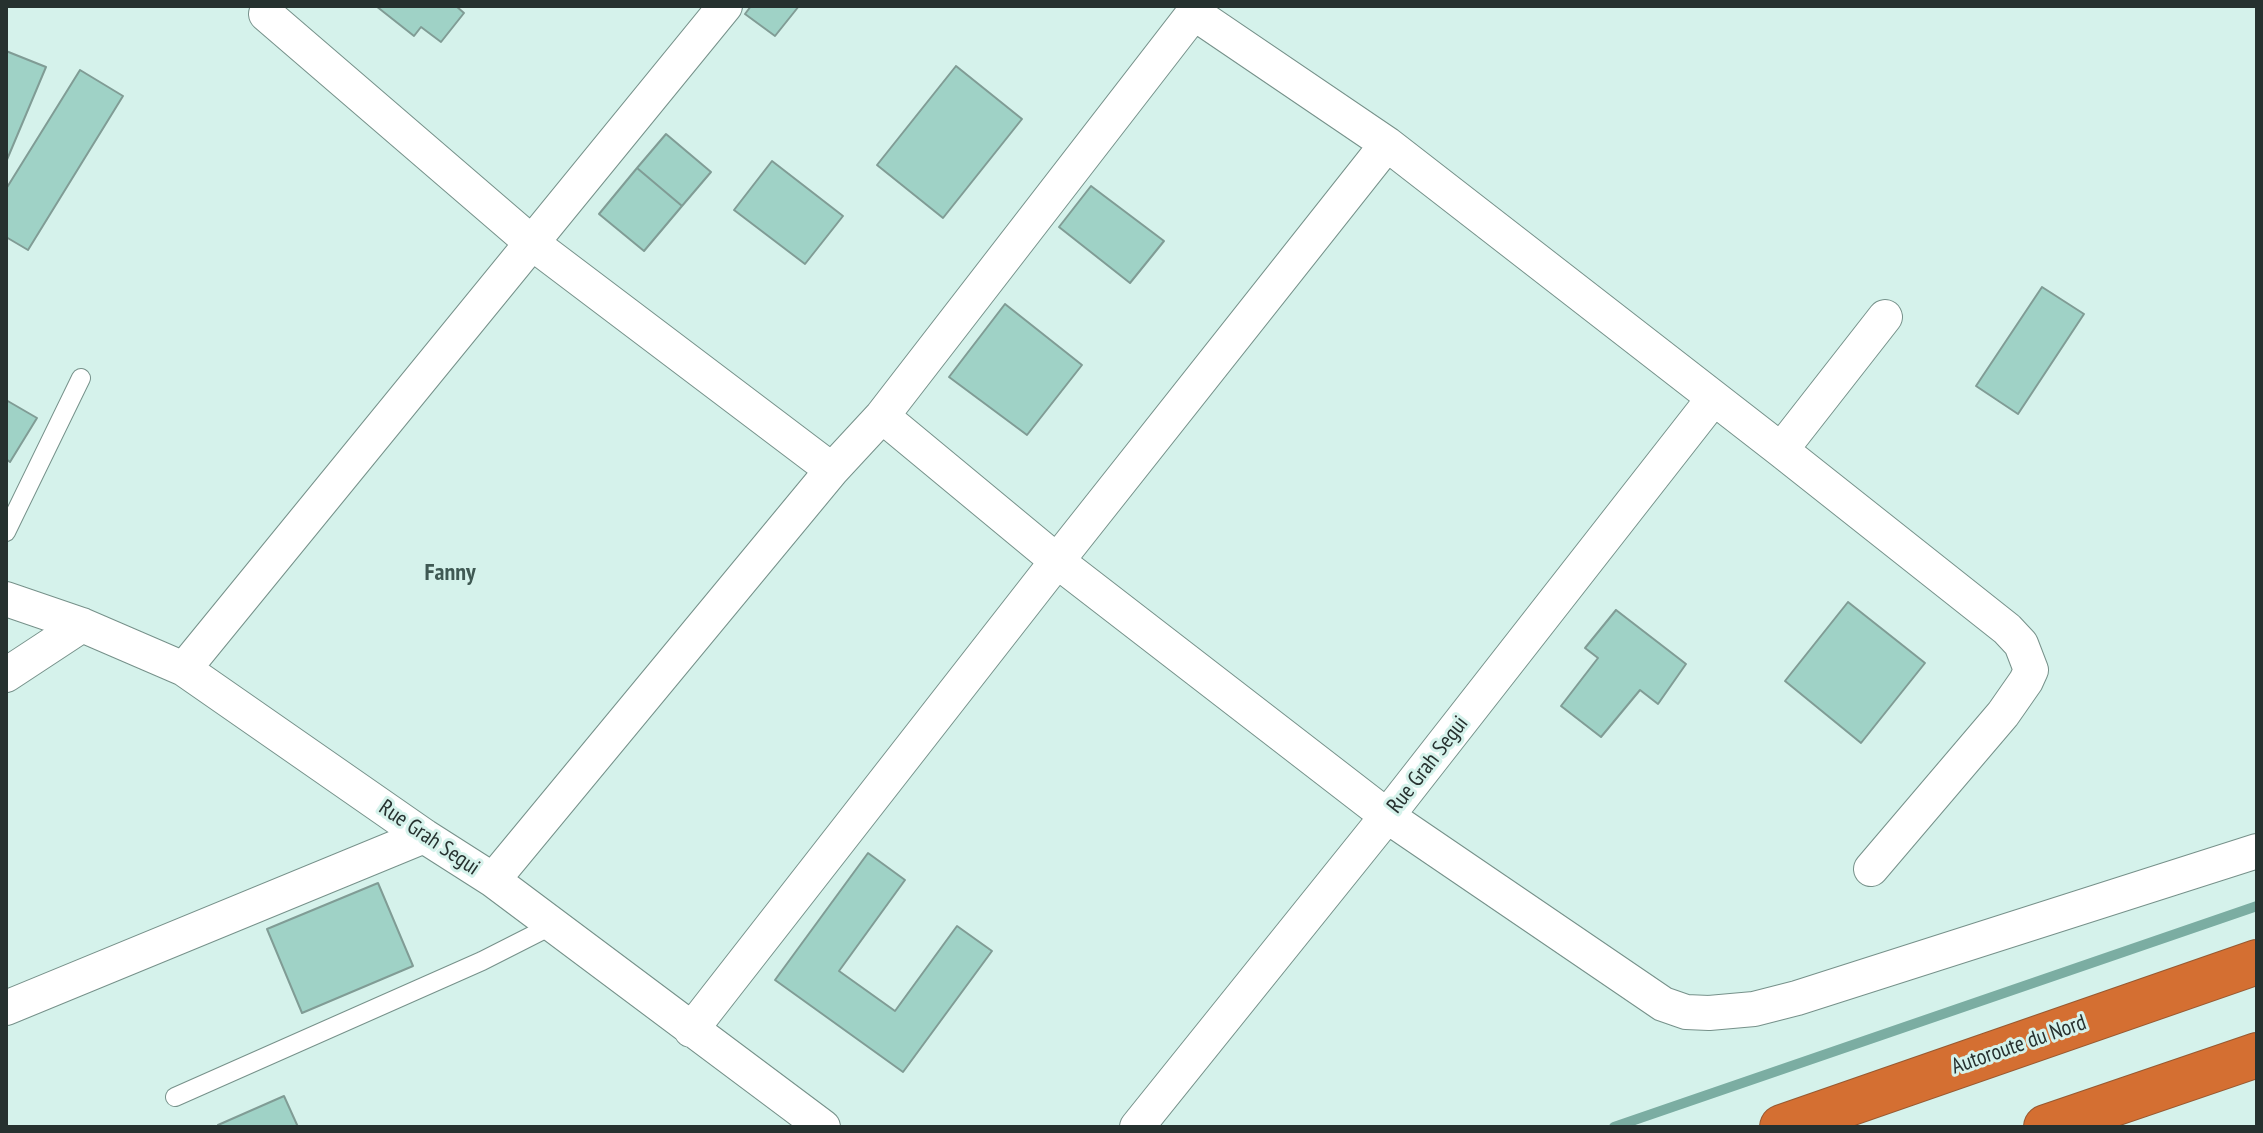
<!DOCTYPE html>
<style>
body{margin:0}
#map{position:relative;width:2263px;height:1133px;overflow:hidden;background:#d5f2eb;font-family:"PT Sans Narrow",sans-serif}
canvas{display:block}
.frame{position:absolute;inset:0;border:8px solid #26312f;pointer-events:none}
</style>
<div id="map">
<canvas width="2263" height="1133"></canvas>
<div class="frame"></div>
</div>
<script>
const g = document.querySelector('canvas').getContext('2d');
g.lineJoin = 'round';
function poly(rows) {
  const path = new Path2D();
  for (const r of rows) {
    path.moveTo(r[0], r[1]);
    for (let i = 2; i < r.length; i += 2) path.lineTo(r[i], r[i + 1]);
  }
  return path;
}
function stroke(path, color, width, dash) {
  g.strokeStyle = color;
  g.lineWidth = width;
  g.lineCap = dash ? 'butt' : 'round';
  g.setLineDash(dash || []);
  g.stroke(path);
}
function fillPath(path, color) {
  g.fillStyle = color;
  g.fill(path, 'evenodd');
}
function write(font, color, halo, rows, align = 'center') {
  g.font = font + ' "PT Sans Narrow",sans-serif';
  g.lineWidth = 6;
  g.setLineDash([]);
  g.textBaseline = 'middle';
  g.strokeStyle = halo;
  g.fillStyle = color;
  for (const [text, x, y, turn = 0] of rows) {
    g.save();
    g.translate(x, y);
    g.rotate((+turn || 0) * Math.PI / 180);
    g.textAlign = isNaN(turn) ? turn : align;
    if (halo) g.strokeText(text, 0, 0);
    g.fillText(text, 0, 0);
    g.restore();
  }
}
const stream = poly([
 [1614,1127,2257,906]
]);
const building = poly([
 [376,6,456,6,464,13,441,42,421,27,414,36,376,6],
 [751,6,799,6,775,36,745,14,751,6],
 [6,51,46,67,6,162,6,51],
 [956,66,1022,119,943,218,877,165,956,66],
 [80,70,123,96,28,250,6,237,6,189,80,70],
 [666,134,711,172,682,206,637,168,666,134],
 [772,161,843,216,805,264,734,210,772,161],
 [637,168,682,206,644,251,599,214,637,168],
 [1091,186,1164,241,1130,283,1059,227,1091,186],
 [2042,287,2084,314,2018,414,1976,386,2042,287],
 [1005,304,1082,365,1027,435,949,377,1005,304],
 [6,400,37,418,10,462,6,459,6,400],
 [1848,602,1925,663,1861,743,1785,681,1848,602],
 [1616,610,1686,664,1658,704,1640,690,1601,737,1561,706,1598,658,1585,648,1616,610],
 [868,853,905,880,839,971,895,1011,957,926,992,951,903,1072,775,980,868,853],
 [378,883,413,966,302,1013,267,929,378,883],
 [284,1096,298,1127,219,1127,218,1125,284,1096]
]);
const service = poly([
 [6,532,81,378],
 [175,1097,482,961,551,926]
]);
const minor = poly([
 [1194,13,1387,144,1781,450,2007,629,2021,644,2031,670,2026,681,2003,714,1871,869],
 [266,14,532,243,832,470],
 [882,416,1057,561,1387,816,1663,1004,1686,1012,1709,1013,1754,1009,1797,998,2257,851],
 [1781,450,1885,317],
 [6,599,82,625,184,669,424,836,493,880,823,1127],
 [184,669,725,6],
 [6,675,82,625],
 [493,880,832,470,882,416,1199,6],
 [6,1008,424,836],
 [691,1030,1057,561,1387,144],
 [1137,1127,1387,816,1713,399]
]);
const motorway = poly([
 [1782,1127,2257,962],
 [2046,1127,2257,1055]
]);
const streetNames = [
 ["Rue Grah Segui",1428,765,-52],
 ["Rue Grah Segui",429,838,34],
 ["Autoroute du Nord",2019,1045,-19]
];
const neighbourhoodNames = [
 ["Fanny",450,573]
];
stroke(stream, '#7bada2', 10);
fillPath(building, '#9fd2c6');
stroke(building, '#809c95', 2);
stroke(service, '#76918a', 20);
stroke(minor, '#76918a', 36);
stroke(motorway, '#975931', 46);
stroke(service, '#fff', 18);
stroke(minor, '#fff', 34);
stroke(motorway, '#d46f32', 44);
write('22px', '#26312f', '#d5f2eb', streetNames);
write('bold 24px', '#3f5953', '#d5f2eb', neighbourhoodNames);
</script>
